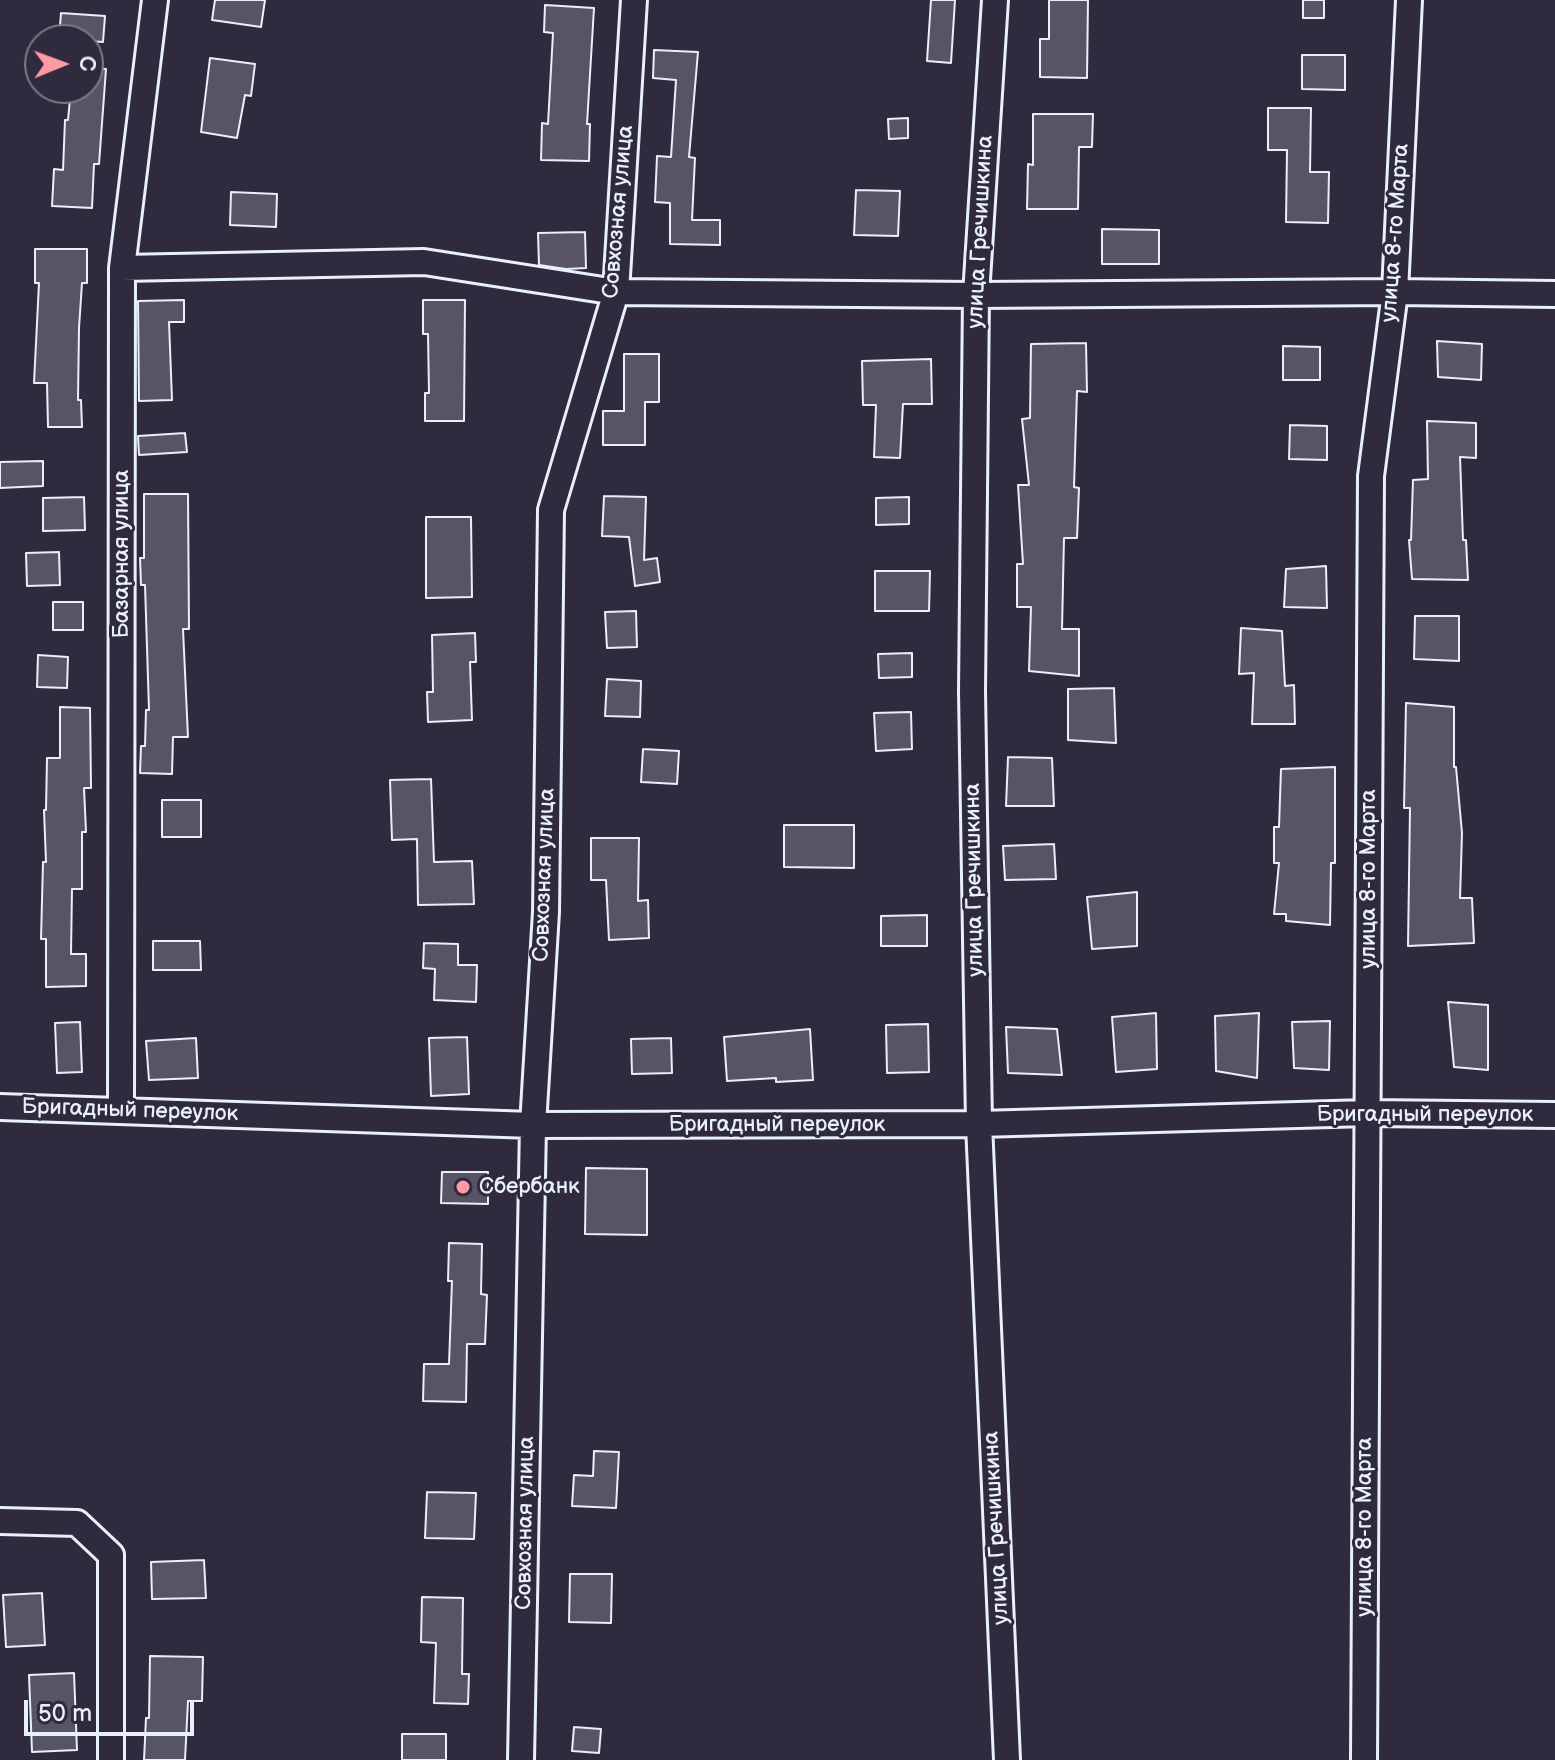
<!DOCTYPE html>
<meta charset="utf-8">
<style>
body{margin:0}
#map{position:relative;width:1555px;height:1760px;overflow:hidden;background:#2f2a3d;font-family:"Balsamiq Sans",sans-serif}
canvas{display:block}
.north{position:absolute;left:24px;top:24px;width:80px;height:80px;box-sizing:border-box;background:#2f2a3d;border:2px solid #797a88;border-radius:50%;rotate:89deg;font-size:22px;font-weight:700;line-height:32px;text-align:center;color:#e8f1f8}
.north::after{content:'';display:block;margin:auto;width:28px;height:36px;background:#ff9aa2;clip-path:polygon(50% 0,100% 100%,50% 72%,0 100%)}
.scale{position:absolute;left:24px;top:1700px;width:170px;height:36px;box-sizing:border-box;border:4px solid #e8f1f8;border-top:0;padding-left:10px;font-size:24px;line-height:28px;white-space:nowrap;color:#e8f1f8;-webkit-text-stroke:6px #2f2a3d;paint-order:stroke}
</style>
<div id="map">
<canvas width="1555" height="1760"></canvas>
<div class="north">С</div>
<div class="scale">50 m</div>
</div>
<script>
const g = document.querySelector('canvas').getContext('2d');
g.lineJoin = 'round';
function fillPath(path, color) {
  g.fillStyle = color;
  g.fill(path, 'evenodd');
}
function poly(rows) {
  const path = new Path2D();
  for (const r of rows) {
    path.moveTo(r[0], r[1]);
    for (let i = 2; i < r.length; i += 2) path.lineTo(r[i], r[i + 1]);
  }
  return path;
}
function stroke(path, color, width, dash) {
  g.strokeStyle = color;
  g.lineWidth = width;
  g.lineCap = dash ? 'butt' : 'round';
  g.setLineDash(dash || []);
  g.stroke(path);
}
function write(font, color, halo, rows, align = 'center') {
  g.font = font + ' "Balsamiq Sans",sans-serif';
  g.lineWidth = 6;
  g.setLineDash([]);
  g.textBaseline = 'middle';
  g.strokeStyle = halo;
  g.fillStyle = color;
  for (const [text, x, y, turn = 0] of rows) {
    g.save();
    g.translate(x, y);
    g.rotate((+turn || 0) * Math.PI / 180);
    g.textAlign = isNaN(turn) ? turn : align;
    if (halo) g.strokeText(text, 0, 0);
    g.fillText(text, 0, 0);
    g.restore();
  }
}
const building = poly([
 [215,0,265,0,261,27,212,20,215,0],
 [931,0,955,0,951,63,927,61,931,0],
 [1049,0,1088,0,1087,78,1040,77,1040,39,1049,39,1049,0],
 [1303,0,1324,0,1324,18,1303,18,1303,0],
 [545,5,594,8,587,124,590,124,589,161,541,160,542,123,548,124,553,33,544,32,545,5],
 [61,13,105,16,103,42,59,39,61,13],
 [654,50,698,52,689,157,695,158,692,220,720,220,720,245,670,244,670,203,655,202,657,156,671,157,676,80,653,78,654,50],
 [1302,55,1345,55,1345,90,1302,89,1302,55],
 [210,58,255,64,251,96,245,95,237,138,201,132,210,58],
 [88,67,106,69,99,164,94,164,92,208,52,206,54,169,63,170,65,120,68,120,71,88,88,88,88,67],
 [1268,108,1311,108,1310,172,1329,172,1328,223,1286,222,1287,150,1268,150,1268,108],
 [1033,114,1093,114,1092,147,1079,147,1078,209,1027,209,1028,164,1033,165,1033,114],
 [908,118,908,138,889,139,888,119,908,118],
 [856,190,900,191,898,236,854,235,856,190],
 [231,192,277,194,276,227,230,225,231,192],
 [1102,229,1159,230,1159,264,1102,264,1102,229],
 [585,232,586,268,566,269,539,265,538,233,585,232],
 [35,249,87,249,87,283,82,283,79,328,78,400,81,400,82,427,48,427,47,383,34,383,39,283,35,283,35,249],
 [184,300,184,322,169,322,172,400,139,401,138,301,184,300],
 [423,300,465,300,464,421,425,421,425,393,429,393,428,334,423,334,423,300],
 [1437,341,1482,344,1481,380,1438,377,1437,341],
 [1086,343,1087,392,1077,391,1074,487,1079,488,1077,538,1064,538,1062,629,1079,629,1079,676,1029,671,1031,607,1017,607,1017,564,1023,564,1018,485,1029,485,1022,419,1030,418,1031,344,1086,343],
 [1283,346,1320,347,1320,380,1283,380,1283,346],
 [624,354,659,354,659,402,645,402,645,445,603,445,603,411,624,411,624,354],
 [931,359,932,404,903,404,900,458,874,457,876,405,863,405,862,361,931,359],
 [1427,421,1476,423,1476,458,1460,457,1463,540,1466,540,1468,580,1412,579,1409,540,1411,540,1413,480,1428,479,1427,421],
 [1290,425,1327,426,1327,460,1289,459,1290,425],
 [185,433,187,452,139,455,138,436,185,433],
 [43,461,43,486,0,488,0,462,43,461],
 [144,494,188,494,189,629,183,629,188,737,173,737,172,774,140,773,141,746,145,746,146,710,149,710,145,585,141,585,140,558,144,558,144,494],
 [604,496,646,497,644,560,657,558,660,582,635,586,629,537,602,536,604,496],
 [84,497,85,530,43,531,43,498,84,497],
 [909,497,909,524,876,525,876,498,909,497],
 [426,517,471,517,472,597,426,598,426,517],
 [59,552,60,585,27,586,26,553,59,552],
 [1326,566,1327,608,1284,607,1286,569,1326,566],
 [875,571,930,571,929,611,875,611,875,571],
 [53,602,83,602,83,630,53,630,53,602],
 [636,611,637,647,607,648,605,612,636,611],
 [1415,616,1459,616,1459,661,1414,659,1415,616],
 [1241,628,1282,631,1285,686,1294,685,1295,724,1252,724,1254,673,1239,674,1241,628],
 [475,633,476,662,470,662,472,720,428,722,427,692,433,692,432,635,475,633],
 [912,653,912,677,879,678,878,654,912,653],
 [38,655,68,657,67,688,37,687,38,655],
 [607,679,641,681,640,717,605,716,607,679],
 [1114,688,1116,743,1068,740,1068,689,1114,688],
 [1406,703,1454,707,1454,767,1456,767,1462,833,1460,898,1472,898,1474,943,1408,946,1410,808,1404,808,1406,703],
 [60,707,90,708,91,788,84,788,86,832,82,832,82,889,72,889,71,954,86,954,86,986,46,987,46,939,41,939,43,862,46,862,44,810,46,810,47,758,60,758,60,707],
 [911,712,912,749,876,751,874,713,911,712],
 [643,749,679,751,677,784,641,782,643,749],
 [1008,757,1052,758,1054,806,1006,806,1008,757],
 [1335,767,1335,863,1331,863,1330,925,1286,921,1286,914,1274,914,1279,863,1274,863,1274,827,1279,827,1281,769,1335,767],
 [431,779,434,862,472,861,474,904,418,905,417,839,392,840,390,780,431,779],
 [162,800,201,800,201,837,162,837,162,800],
 [784,825,854,825,854,868,784,867,784,825],
 [591,838,639,838,638,901,648,900,649,938,609,940,606,880,591,880,591,838],
 [1054,844,1056,879,1005,880,1003,846,1054,844],
 [1137,892,1137,946,1092,949,1087,897,1137,892],
 [927,915,927,946,881,946,881,916,927,915],
 [153,941,200,941,201,970,153,970,153,941],
 [424,943,458,944,458,965,477,965,476,1002,434,1000,435,969,423,968,424,943],
 [1448,1002,1488,1005,1488,1070,1454,1067,1448,1002],
 [1156,1013,1157,1069,1116,1072,1112,1017,1156,1013],
 [1259,1013,1257,1078,1216,1071,1215,1016,1259,1013],
 [1330,1021,1329,1070,1294,1068,1292,1022,1330,1021],
 [80,1022,82,1072,57,1073,55,1023,80,1022],
 [928,1024,929,1072,887,1073,886,1025,928,1024],
 [1006,1027,1057,1029,1062,1075,1008,1073,1006,1027],
 [810,1029,813,1080,776,1082,776,1078,727,1081,724,1037,810,1029],
 [467,1037,469,1094,431,1096,429,1038,467,1037],
 [196,1038,198,1078,149,1080,146,1041,196,1038],
 [671,1038,672,1073,632,1074,631,1039,671,1038],
 [586,1168,647,1169,647,1235,585,1234,586,1168],
 [442,1172,488,1172,488,1204,441,1203,442,1172],
 [449,1243,482,1244,481,1294,487,1295,485,1344,467,1344,466,1402,423,1401,424,1364,449,1364,452,1281,448,1281,449,1243],
 [594,1451,619,1452,616,1508,572,1506,574,1475,593,1476,594,1451],
 [427,1492,476,1493,474,1539,425,1538,427,1492],
 [204,1560,206,1598,152,1599,151,1562,204,1560],
 [570,1574,612,1574,611,1623,569,1622,570,1574],
 [42,1593,45,1645,6,1647,3,1595,42,1593],
 [422,1597,463,1598,462,1674,469,1674,468,1704,434,1703,436,1643,421,1642,422,1597],
 [150,1656,203,1657,202,1701,188,1701,185,1760,144,1760,146,1718,149,1718,150,1656],
 [74,1673,77,1750,32,1752,29,1675,74,1673],
 [574,1727,601,1729,599,1753,572,1751,574,1727],
 [402,1734,446,1734,446,1760,402,1760,402,1734]
]);
const minor = poly([
 [995,0,976,295,972,691,979,1124,1007,1760],
 [122,268,424,262,616,292,976,295,1395,292,1555,294],
 [0,1107,533,1125,979,1124,1368,1113,1555,1115],
 [121,1110,122,268,155,0],
 [0,1521,77,1523,111,1555,111,1760],
 [521,1760,533,1125,546,912,551,510,616,292,634,0],
 [1364,1760,1371,476,1395,292,1409,0]
]);
const markers = [
 [463,1187,8,"#ff9aa2"]
];
const streetNames = [
 ["Совхозная улица",619,212,-85],
 ["улица Гречишкина",981,232,-87],
 ["улица 8-го Марта",1396,233,-86],
 ["Базарная улица",122,554,-90],
 ["Совхозная улица",545,875,-88],
 ["улица 8-го Марта",1369,879,-90],
 ["улица Гречишкина",975,880,-91],
 ["Бригадный переулок",130,1111,2],
 ["Бригадный переулок",1425,1115],
 ["Бригадный переулок",777,1125],
 ["Совхозная улица",526,1523,-89],
 ["улица 8-го Марта",1365,1527,-90],
 ["улица Гречишкина",997,1528,-93]
];
const poiNames = [
 ["Сбербанк",479,1187]
];
fillPath(building, '#575565');
stroke(building, '#e8f1f8', 2);
stroke(minor, '#e8f1f8', 30);
stroke(minor, '#2f2a3d', 24);
for (const [x, y, r, color] of markers) {
  const dot = new Path2D();
  dot.arc(x, y, r, 0, 2 * Math.PI);
  g.fillStyle = color;
  g.fill(dot);
  stroke(dot, '#2f2a3d', 3);
}
write('22px', '#e8f1f8', '#2f2a3d', streetNames);
write('22px', '#e8f1f8', '#2f2a3d', poiNames, 'left');
</script>
